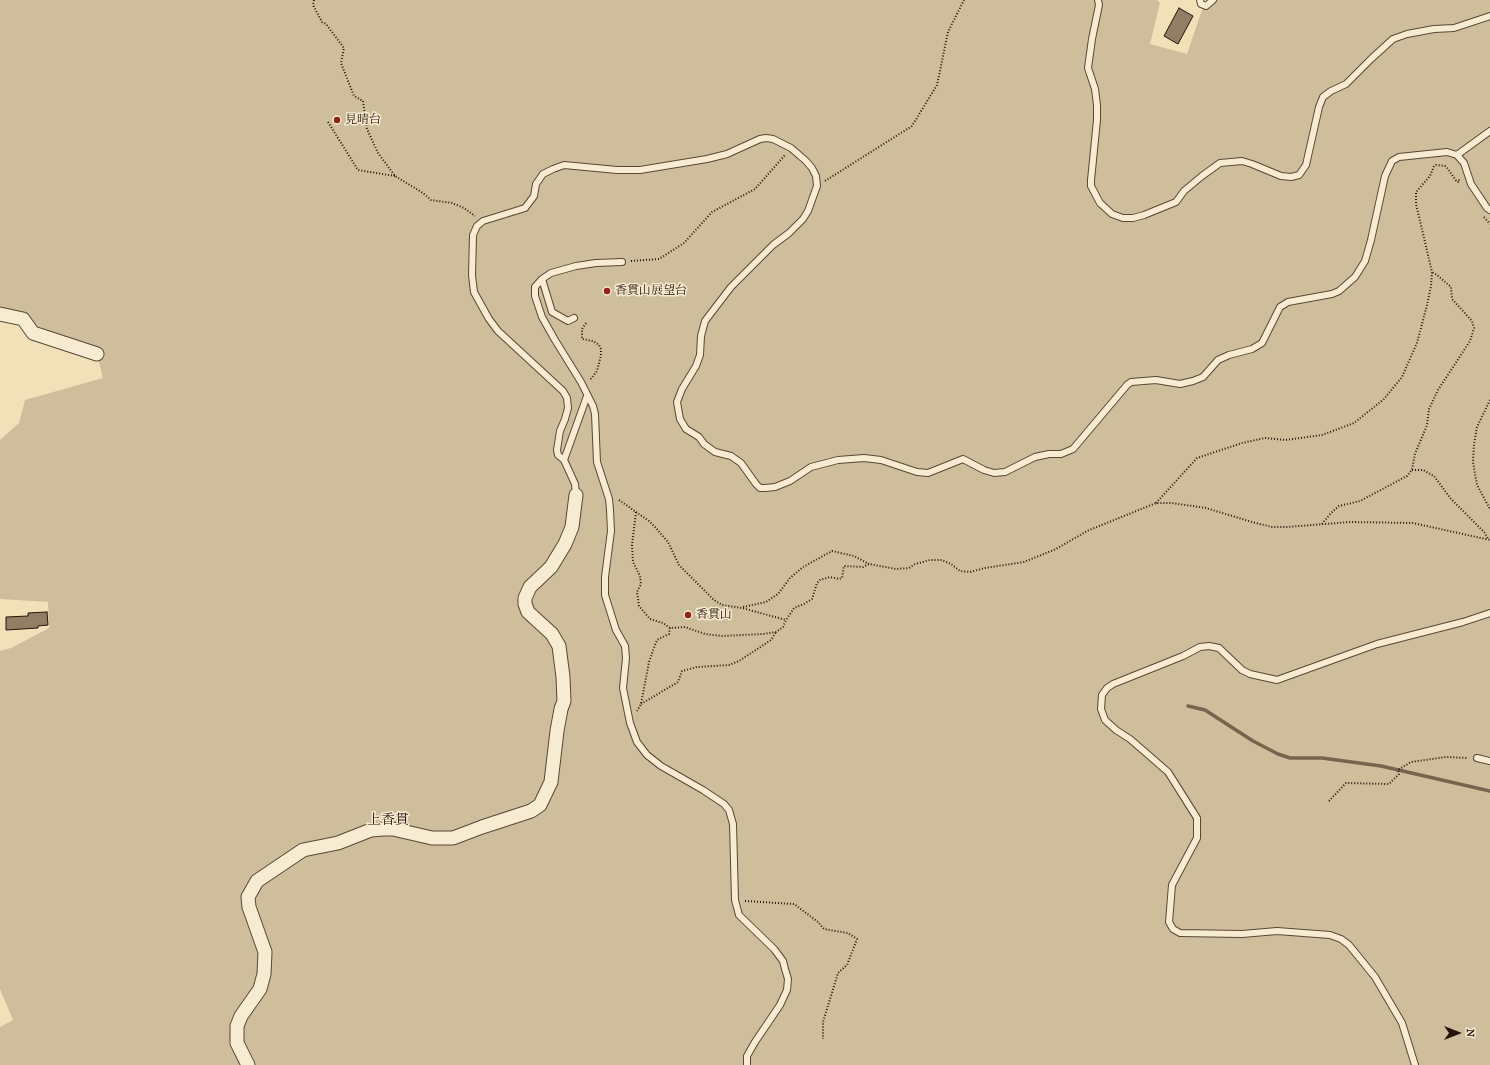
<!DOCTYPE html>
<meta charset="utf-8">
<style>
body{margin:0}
#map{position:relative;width:1490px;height:1065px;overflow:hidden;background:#f2e1b8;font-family:"IM FELL French Canon",serif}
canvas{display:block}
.north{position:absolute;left:1438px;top:1013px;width:40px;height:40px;-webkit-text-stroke:3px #f7ecd1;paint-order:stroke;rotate:90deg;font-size:11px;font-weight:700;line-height:16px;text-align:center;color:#27120b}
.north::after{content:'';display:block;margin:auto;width:14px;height:18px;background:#27120b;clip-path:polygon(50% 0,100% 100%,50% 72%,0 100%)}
</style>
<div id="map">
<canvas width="1490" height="1065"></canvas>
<div class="north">N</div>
</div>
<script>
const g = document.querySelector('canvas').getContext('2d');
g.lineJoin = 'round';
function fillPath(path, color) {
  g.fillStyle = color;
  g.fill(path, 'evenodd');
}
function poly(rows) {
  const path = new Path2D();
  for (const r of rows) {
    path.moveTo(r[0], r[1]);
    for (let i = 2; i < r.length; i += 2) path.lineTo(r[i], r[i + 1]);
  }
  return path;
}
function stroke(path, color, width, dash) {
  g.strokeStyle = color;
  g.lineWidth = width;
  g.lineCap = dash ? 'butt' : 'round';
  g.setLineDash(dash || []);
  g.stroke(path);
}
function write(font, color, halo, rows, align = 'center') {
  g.font = font + ' "IM FELL French Canon","Noto Serif JP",serif';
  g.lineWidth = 3;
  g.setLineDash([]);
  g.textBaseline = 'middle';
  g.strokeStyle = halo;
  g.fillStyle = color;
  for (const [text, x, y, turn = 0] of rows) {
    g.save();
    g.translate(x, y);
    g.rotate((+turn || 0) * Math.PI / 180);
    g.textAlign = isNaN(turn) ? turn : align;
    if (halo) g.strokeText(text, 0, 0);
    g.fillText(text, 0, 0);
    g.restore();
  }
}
const green = poly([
 [0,0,1157,0,1160,3,1150,44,1187,54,1202,10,1217,0,1490,0,1490,1065,0,1065,0,1027,13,1020,0,989,0,651,11,648,49,628,48,602,0,599,0,440,19,423,25,400,103,378,96,350,0,311]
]);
const stream = poly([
 [1188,706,1205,710,1253,741,1278,754,1290,758,1322,758,1381,766,1490,791]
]);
const building = poly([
 [1179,8,1193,16,1178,44,1164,36,1179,8],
 [47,612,48,625,38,626,38,628,6,630,6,617,28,616,28,613,47,612]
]);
const path = poly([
 [314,0,313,5,322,22,326,24,344,48,341,63,354,96,363,101,367,129,378,153,395,176,423,193,431,200,452,203,464,208,475,216],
 [328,122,358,170,395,176],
 [825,181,912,126,937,85,948,32,964,0],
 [1484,217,1490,224],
 [631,261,659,259,684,243,712,212,755,189,785,155],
 [586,323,582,329,582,339,593,341,599,345,601,349,601,355,597,371,590,380],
 [1490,400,1477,427,1474,444,1473,462,1477,485,1490,509],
 [1412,470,1423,470,1434,476,1451,499,1485,533,1488,539],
 [619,500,636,512,632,545,633,562,640,576,641,584,637,592,639,606,650,619,663,623,670,628,685,627,705,634,722,636,763,634,776,632,783,627,786,620,794,608,804,604,812,599,817,583,820,580,830,577,839,579,842,578,844,566,863,567,869,564,896,569,909,568,915,564,930,560,942,560,951,564,960,571,970,572,985,568,1024,562,1056,549,1087,531,1156,503,1172,503,1206,508,1252,522,1272,527,1287,527,1350,522,1413,523,1490,540],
 [1156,503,1197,458,1242,443,1265,438,1286,440,1322,435,1354,423,1384,399,1402,377,1417,343,1427,305,1431,286,1432,272,1416,204,1416,192,1430,176,1434,166,1436,165,1445,166,1448,169,1457,182,1459,182,1459,178],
 [636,512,649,521,656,528,668,542,679,565,714,600,722,605,742,608,786,620],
 [1322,524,1331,513,1339,506,1360,501,1407,476,1412,470,1415,454,1427,425,1429,409,1438,390,1470,341,1474,328,1472,321,1452,299,1451,287,1437,275,1432,272],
 [743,607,766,602,778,594,790,578,803,567,832,551,854,556,869,564],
 [641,704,678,682,682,671,697,667,729,665,739,661,771,640,776,632],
 [637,711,641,704,649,662,655,645,657,640,669,634,670,628],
 [1329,801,1346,783,1389,784,1399,774,1398,770,1411,762,1446,757,1468,758],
 [745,901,794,904,818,922,824,929,848,933,857,939,847,965,838,973,823,1022,823,1039]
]);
const service = poly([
 [1098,0,1099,5,1092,39,1088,68,1095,89,1097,105,1097,120,1091,180,1091,186,1100,203,1112,214,1123,218,1133,218,1144,215,1176,202,1184,191,1202,176,1220,163,1242,161,1252,164,1281,176,1291,177,1299,175,1306,165,1319,107,1323,97,1331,91,1346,84,1371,59,1393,39,1407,34,1434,29,1454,28,1490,16],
 [1200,0,1201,4,1206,6,1213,0],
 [1457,155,1490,131],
 [622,262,596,263,576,266,551,273,542,279,535,287,535,296,542,317,555,340,581,382,593,406,595,414,597,462,609,499,610,510,611,531,605,577,605,595,616,630,625,646,626,658,623,688,630,723,637,742,647,755,661,766,703,790,724,804,729,810,733,824,735,900,739,915,774,949,783,961,785,969,788,979,787,990,780,1005,755,1042,747,1056,747,1065],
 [542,279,552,312,568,321,574,318],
 [587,396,564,460,558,455,557,450,560,431,565,419,568,408,567,398,563,391,498,331,489,319,474,292,472,275,473,235,477,226,483,221,525,208,534,196,536,184,543,174,553,169,564,165,617,170,640,170,707,159,727,154,760,139,766,138,773,139,791,148,806,161,812,168,816,176,817,186,808,211,803,219,789,233,773,245,731,287,705,321,701,336,700,355,696,366,682,389,677,402,680,419,686,429,699,437,704,444,715,452,731,456,741,463,756,484,760,488,765,488,775,487,790,481,811,467,838,460,864,458,881,460,917,472,928,473,963,459,984,470,994,473,1005,472,1035,457,1049,454,1061,454,1073,449,1127,385,1131,382,1156,380,1180,384,1193,381,1203,377,1218,360,1229,355,1252,349,1262,343,1280,307,1288,302,1332,294,1339,291,1355,277,1365,261,1371,240,1385,176,1392,161,1399,157,1447,152,1457,155,1464,163,1471,184,1487,208,1490,210],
 [564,460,575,484,576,495],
 [1477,758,1490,761],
 [1415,1065,1402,1023,1375,977,1349,945,1341,939,1330,935,1277,931,1242,934,1180,933,1173,929,1169,922,1172,885,1197,838,1197,818,1168,772,1130,739,1116,730,1105,720,1101,709,1102,695,1107,688,1113,684,1183,656,1200,647,1209,646,1219,648,1242,670,1250,674,1277,680,1377,644,1463,622,1490,613]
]);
const minor = poly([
 [0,314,23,319,33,333,97,354],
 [248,1065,237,1043,237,1026,241,1016,260,989,264,974,265,952,249,907,248,897,257,881,303,850,338,843,371,830,383,829,393,829,432,838,453,838,482,827,531,811,540,805,551,782,557,731,561,709,564,701,563,677,559,646,552,634,528,612,525,604,525,598,530,587,551,567,565,544,572,527,576,495]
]);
const markers = [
 [337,120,4,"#8f2418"],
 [607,291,4,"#8f2418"],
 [688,615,4,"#8f2418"]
];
const poiNames = [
 ["見晴台",345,120],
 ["香貫山展望台",615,291],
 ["香貫山",696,615]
];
const quarterNames = [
 ["上香貫",388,821]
];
fillPath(green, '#cfbe9b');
stroke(stream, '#77644f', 3.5);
fillPath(building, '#917e65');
stroke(building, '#27120b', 1);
stroke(service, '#5a4636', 8);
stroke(minor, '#5a4636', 15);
stroke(path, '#27120b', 2, [1, 2]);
stroke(service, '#f7ecd1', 6);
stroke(minor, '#f7ecd1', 13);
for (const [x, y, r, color] of markers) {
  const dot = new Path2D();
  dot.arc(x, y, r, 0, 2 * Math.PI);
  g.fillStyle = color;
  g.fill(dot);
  stroke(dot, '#f7ecd1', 1.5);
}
write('12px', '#27120b', '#f7ecd1', poiNames, 'left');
write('14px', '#27120b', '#f7ecd1', quarterNames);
</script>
